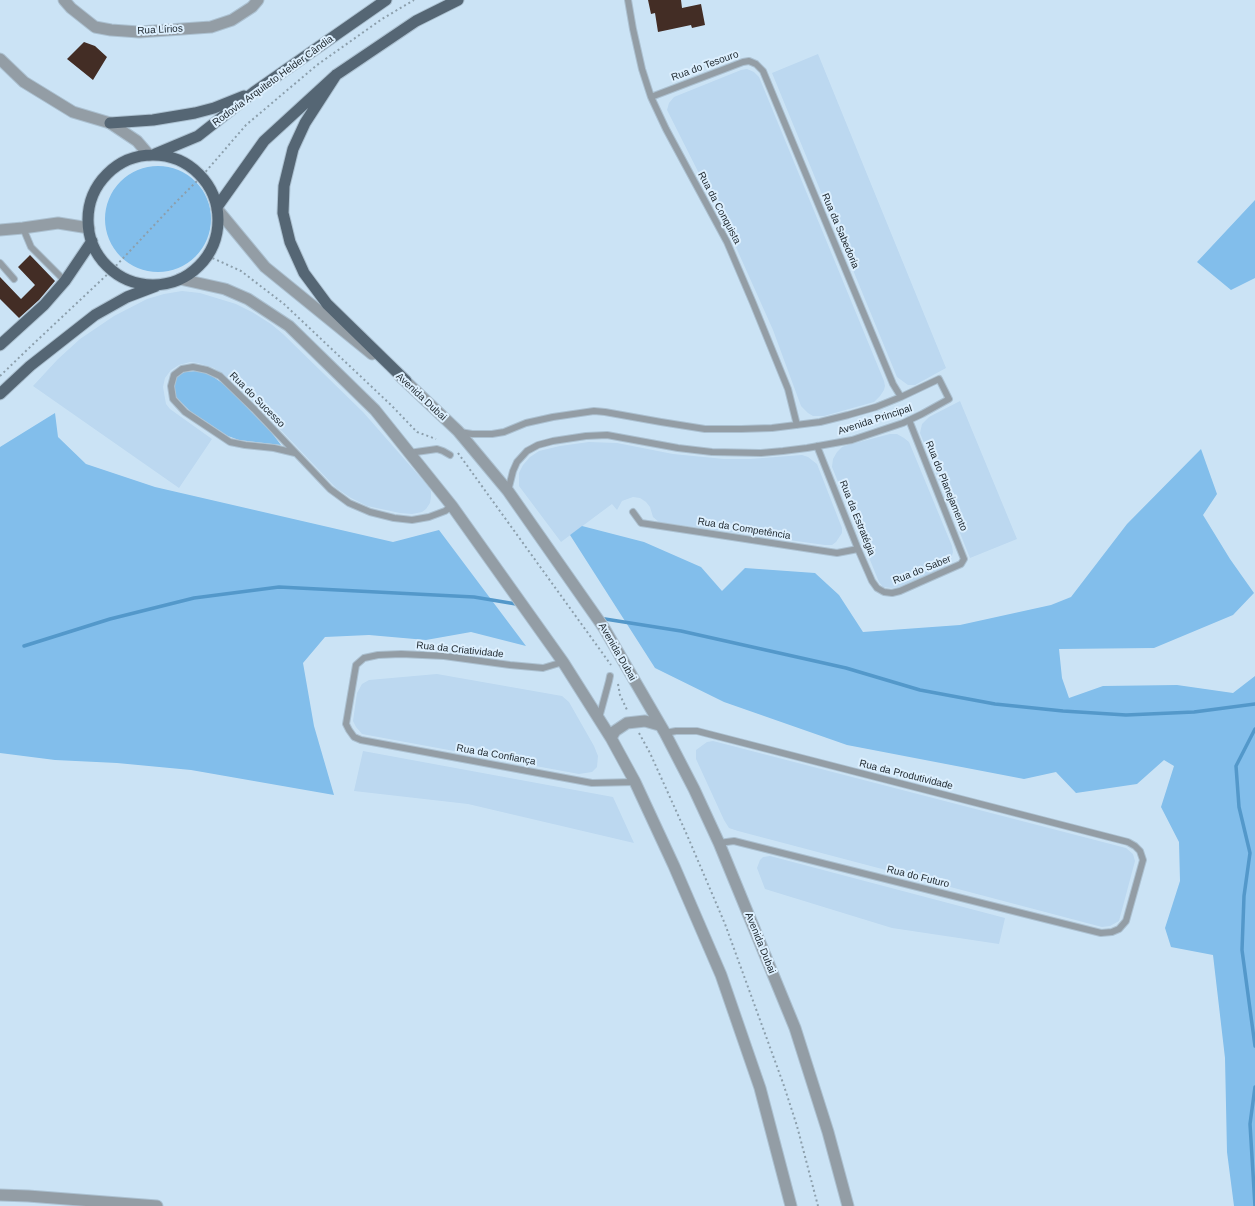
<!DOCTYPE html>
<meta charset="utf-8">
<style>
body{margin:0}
canvas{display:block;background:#cbe3f5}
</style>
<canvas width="1255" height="1206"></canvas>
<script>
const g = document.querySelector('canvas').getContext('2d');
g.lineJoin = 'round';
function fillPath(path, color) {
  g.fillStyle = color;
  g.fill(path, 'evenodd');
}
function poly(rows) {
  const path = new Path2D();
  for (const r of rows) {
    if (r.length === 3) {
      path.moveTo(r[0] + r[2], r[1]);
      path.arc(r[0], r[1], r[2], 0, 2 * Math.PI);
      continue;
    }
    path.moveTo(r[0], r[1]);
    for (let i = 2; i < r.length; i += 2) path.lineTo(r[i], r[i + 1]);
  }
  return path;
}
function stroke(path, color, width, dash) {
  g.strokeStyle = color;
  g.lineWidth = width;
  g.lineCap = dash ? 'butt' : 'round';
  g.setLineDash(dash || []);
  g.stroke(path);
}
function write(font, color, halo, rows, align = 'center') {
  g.font = font + ' Arial,sans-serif';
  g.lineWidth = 4;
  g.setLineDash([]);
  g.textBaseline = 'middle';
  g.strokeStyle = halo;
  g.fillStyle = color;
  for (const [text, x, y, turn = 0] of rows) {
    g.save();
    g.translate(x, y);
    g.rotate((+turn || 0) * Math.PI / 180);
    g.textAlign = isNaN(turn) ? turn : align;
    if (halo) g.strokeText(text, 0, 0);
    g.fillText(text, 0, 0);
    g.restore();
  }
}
const built = poly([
 [818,54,946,368,915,385,908,385,897,377,772,73],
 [747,69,754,72,759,77,884,381,885,386,884,390,880,396,874,402,824,416,813,416,808,413,801,406,773,330,735,245,667,110,669,103,674,97,741,70],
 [182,291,200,293,236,304,252,312,271,324,283,334,363,412,428,486,431,491,431,497,430,503,426,509,422,512,412,514,400,513,367,506,351,498,336,488,241,388,214,368,198,363,190,362,179,365,171,370,165,378,163,387,166,404,170,409,212,439,179,488,33,386,58,359,80,339,114,316,147,299,164,294],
 [960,401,1017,539,970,558,920,433,922,424,929,417],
 [890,434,897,434,904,438,909,442,952,546,953,552,950,563,945,567,899,587,892,588,883,587,879,582,832,467,833,459,837,452,842,447,848,445],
 [589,442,617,443,673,454,724,459,750,459,802,455,808,457,817,464,840,523,842,528,842,533,836,542,832,545,825,545,659,522,653,517,650,507,646,502,640,498,633,497,622,501,617,510,612,504,561,542,519,486,519,473,523,465,530,457,539,451,560,446],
 [437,674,562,696,569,702,594,746,598,756,597,767,592,772,579,774,362,734,356,727,353,721,357,693,362,684,369,680],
 [713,741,1126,848,1133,854,1135,861,1119,921,1110,926,1102,927,738,831,729,828,724,820,696,759,696,750,707,742],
 [363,751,613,797,634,843,468,804,354,791],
 [770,856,1005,918,999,944,892,928,765,889,757,868,760,860,763,857]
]);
const green = poly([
 [158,219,53],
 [1255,200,1255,278,1231,290,1197,262],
 [197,371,209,374,225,385,271,432,281,445,239,440,228,436,190,411,176,397,174,385,177,377,184,372],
 [55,413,58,437,86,464,155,487,393,542,439,530,526,646,471,632,426,640,369,635,325,637,303,663,314,726,334,795,191,770,117,763,55,760,0,753,0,447],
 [1201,449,1217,494,1203,515,1230,559,1254,593,1233,615,1154,648,1059,649,1062,678,1069,698,1103,686,1177,685,1233,693,1255,676,1255,1206,1234,1206,1227,1152,1225,1058,1213,955,1171,947,1165,928,1180,881,1179,842,1161,807,1174,766,1164,760,1137,784,1076,793,1056,772,1024,779,847,745,724,702,655,668,570,535,582,526,644,542,701,567,722,591,745,568,815,573,839,595,863,632,960,625,1051,605,1071,597,1127,524]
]);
const stream = poly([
 [605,619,681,631,846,668,920,690,995,704,1063,711,1126,715,1194,712,1255,704],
 [24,646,110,619,194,598,279,587,474,597,516,604],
 [1255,729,1236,766,1239,807,1250,853,1244,896,1242,950,1255,1046],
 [1255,1206,1250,1124,1255,1087]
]);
const building = poly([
 [648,0,681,0,682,8,701,4,705,25,692,28,691,25,658,32,655,13,651,14],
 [84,42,95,46,107,57,93,80,67,59],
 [30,255,55,281,39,300,19,318,0,299,0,277,21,299,35,285,18,267]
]);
const path = poly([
 [208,256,241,271,284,304,391,405,417,432,436,439],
 [0,376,28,349,112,270,175,203,202,176,246,125,317,65,382,19,414,0],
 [458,453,611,665],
 [618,684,620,695,628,712],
 [639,733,650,753,687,835,725,924,783,1083,797,1126,818,1206]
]);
const service = poly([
 [628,0,633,29,642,69,651,97,666,129,727,242,753,303,788,389,797,425],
 [651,97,743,62,749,61,756,64,763,71,893,384,901,397],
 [23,228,31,247,65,281],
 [0,263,14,279],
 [460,432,472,434,492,434,504,432,526,423,553,417,594,411,605,412,661,422,705,429,741,429,772,428,820,422,848,415,876,407,901,397,939,379,949,399,922,414,903,423,852,440,807,448,783,451,761,453,712,452,678,448,607,435,586,436,553,441,538,445,527,451,517,462,513,471,508,491],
 [817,446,858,549,872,581,877,588,884,592,892,593,900,591,961,564,964,559,909,420],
 [295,453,274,448,245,445,230,442,185,412,173,399,171,386,174,375,182,369,193,367,207,370,220,376,254,409,330,489,349,503,370,512,394,518,412,520,429,517,445,511,452,506],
 [409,453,437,449,443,451,450,455],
 [633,512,641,523,837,553,858,549],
 [563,662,543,668,510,665,444,656,401,654,378,655,364,658,356,665,346,724,349,730,354,737,361,740,592,783,635,782],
 [599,718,609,681,610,676],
 [665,733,676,731,697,731,1128,842,1135,846,1140,851,1143,860,1126,921,1119,929,1112,932,1101,933,742,843,734,841,719,843]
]);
const minor = poly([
 [64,0,71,8,95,27,111,30,139,32,211,27,232,20,252,7,258,0],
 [0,1195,28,1196,157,1206]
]);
const tertiary = poly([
 [0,59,24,82,73,112,110,123,137,141,149,155],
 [217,209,265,267,372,354],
 [0,230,23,228,58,223,89,228],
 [180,279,225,289,248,299,289,326,375,410,452,506,563,662,611,738,635,782,674,866,721,975,760,1088,791,1206],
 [400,376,458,431,508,491,604,628,665,733,694,789,719,843,795,1028,828,1132,848,1206],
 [611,738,615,731,627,723,645,721,659,725]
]);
const primary = poly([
 [336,75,305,123,293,149,284,186,283,213,290,242,304,273,327,304,406,381],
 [110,123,153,120,195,113,214,108,244,96],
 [155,154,198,136,254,92,386,0],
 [153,220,65],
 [217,207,264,141,336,75,416,21,458,0],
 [0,345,44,305,65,281,92,241],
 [0,394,30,366,95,315,127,297,156,286]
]);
const streetNames = [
 ["Rua Lírios",160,30,-3],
 ["Rua do Tesouro",705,66,-20],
 ["Rodovia Arquiteto Helder Cândia",273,81,-36],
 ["Rua da Conquista",719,208,62],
 ["Rua da Sabedoria",840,231,67],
 ["Avenida Dubai",421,397,43],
 ["Rua do Sucesso",257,400,45],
 ["Avenida Principal",875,420,-18],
 ["Rua do Planejamento",946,486,68],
 ["Rua da Estratégia",857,518,68],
 ["Rua da Competência",744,529,9],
 ["Rua do Saber",922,570,-22],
 ["Rua da Criatividade",460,650,6],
 ["Avenida Dubai",617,652,60],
 ["Rua da Confiança",496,755,10],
 ["Rua da Produtividade",906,775,14],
 ["Rua do Futuro",918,877,14],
 ["Avenida Dubai",760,943,68]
];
fillPath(built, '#bcd8f0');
fillPath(green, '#82beeb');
stroke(stream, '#5398ca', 3.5);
fillPath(building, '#432d25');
stroke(service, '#acc1d1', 8);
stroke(minor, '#acc1d1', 13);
stroke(tertiary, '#acc1d1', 13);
stroke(primary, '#acc1d1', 13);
stroke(path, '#8c9fac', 2, [2, 3]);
stroke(service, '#939da5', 6);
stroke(minor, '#939da5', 11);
stroke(tertiary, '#939da5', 11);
stroke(primary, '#556674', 11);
write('10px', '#1e272d', '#dceffe', streetNames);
</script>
